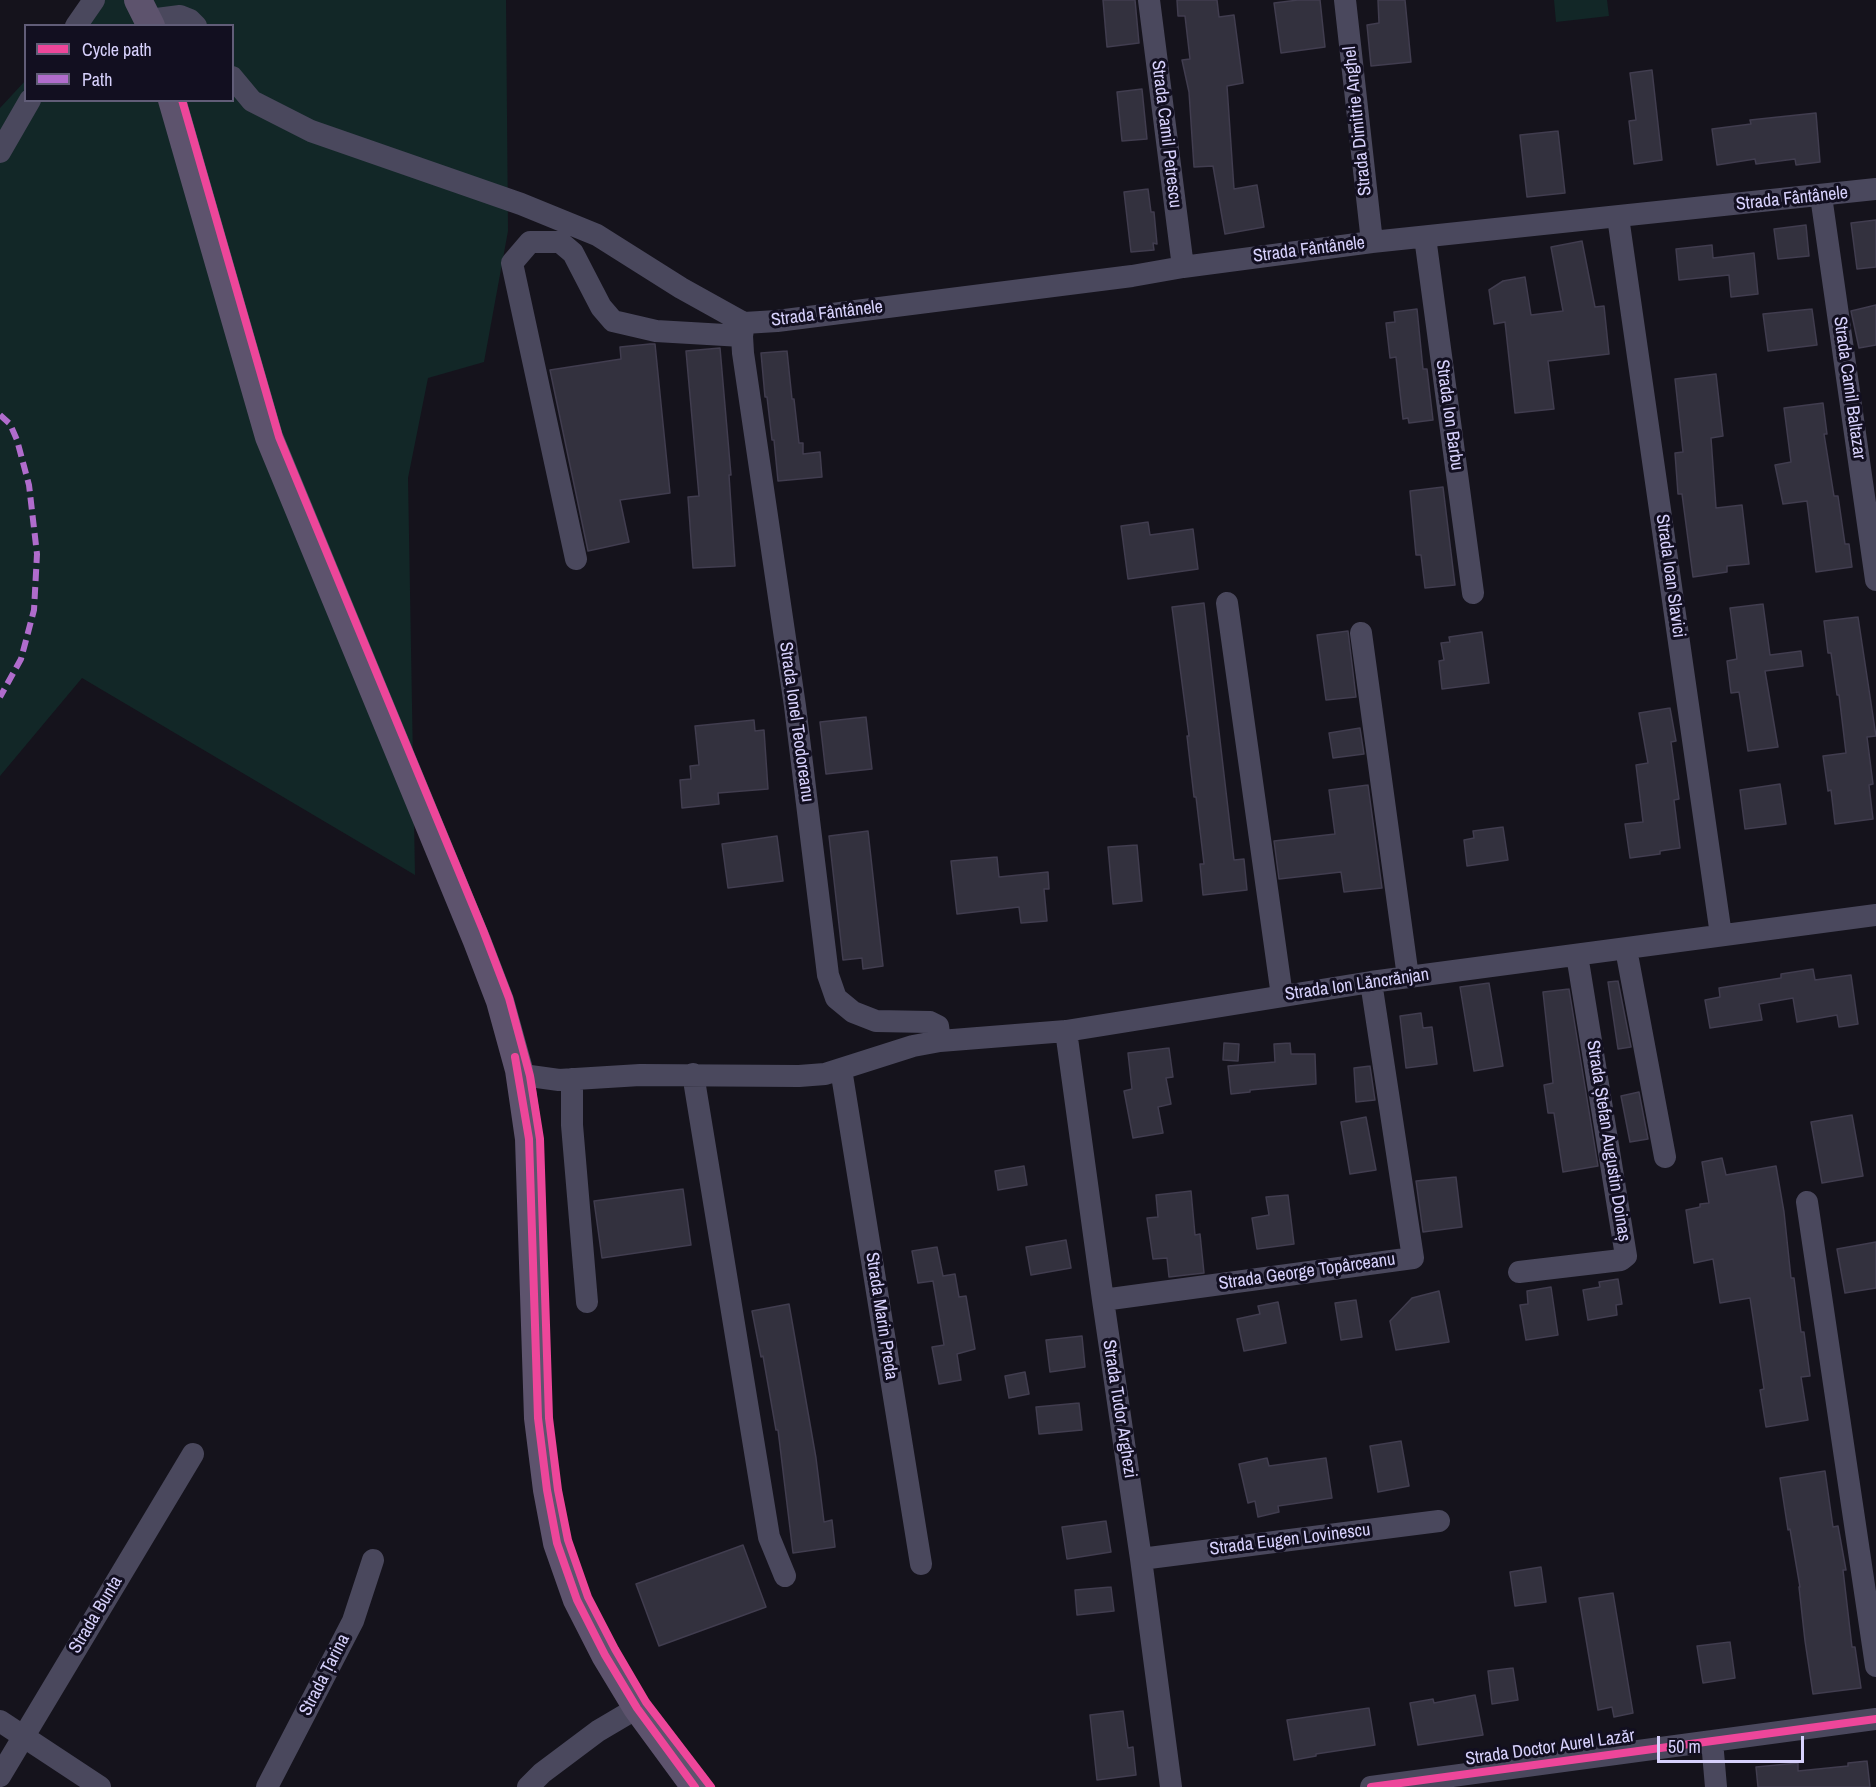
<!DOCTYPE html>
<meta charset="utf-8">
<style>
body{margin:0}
#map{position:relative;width:1876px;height:1787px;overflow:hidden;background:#15131c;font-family:"Archivo Narrow",sans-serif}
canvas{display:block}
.legend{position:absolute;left:24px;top:24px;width:210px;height:78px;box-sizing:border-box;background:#120f20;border:2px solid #615d78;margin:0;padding:8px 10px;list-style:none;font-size:18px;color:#d7d1fc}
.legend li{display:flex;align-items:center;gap:12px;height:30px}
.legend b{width:30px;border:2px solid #615d78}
.scale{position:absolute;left:1657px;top:1736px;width:147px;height:27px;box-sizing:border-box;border:3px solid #d7d1fc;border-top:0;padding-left:8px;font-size:18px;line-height:21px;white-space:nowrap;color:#d7d1fc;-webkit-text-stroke:4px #120f20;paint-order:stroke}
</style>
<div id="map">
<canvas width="1876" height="1787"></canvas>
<ul class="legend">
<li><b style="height:8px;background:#ed469a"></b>Cycle path</li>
<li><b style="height:8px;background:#b06ccc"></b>Path</li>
</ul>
<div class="scale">50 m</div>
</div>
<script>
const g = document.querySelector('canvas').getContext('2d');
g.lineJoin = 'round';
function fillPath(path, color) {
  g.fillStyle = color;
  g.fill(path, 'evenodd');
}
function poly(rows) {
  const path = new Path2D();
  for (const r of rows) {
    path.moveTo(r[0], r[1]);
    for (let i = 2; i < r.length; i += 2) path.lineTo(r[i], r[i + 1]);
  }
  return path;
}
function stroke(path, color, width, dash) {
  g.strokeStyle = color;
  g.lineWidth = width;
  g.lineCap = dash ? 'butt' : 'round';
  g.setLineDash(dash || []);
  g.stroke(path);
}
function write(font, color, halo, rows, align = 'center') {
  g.font = font + ' "Archivo Narrow",sans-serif';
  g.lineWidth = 6;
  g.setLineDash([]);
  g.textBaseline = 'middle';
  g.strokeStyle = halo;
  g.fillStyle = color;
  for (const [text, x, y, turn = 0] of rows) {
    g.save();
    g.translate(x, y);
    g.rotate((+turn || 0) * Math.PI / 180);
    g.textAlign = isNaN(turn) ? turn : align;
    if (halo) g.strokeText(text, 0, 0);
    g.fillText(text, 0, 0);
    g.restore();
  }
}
const green = poly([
 [101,0,506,0,508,231,484,362,428,378,408,478,415,875,82,678,0,776,0,108,25,81,26,100,232,100,232,26,77,25],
 [1554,0,1607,0,1609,16,1556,22]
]);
const building = poly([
 [1103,0,1135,0,1139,43,1107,47,1103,0],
 [1177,0,1217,0,1219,17,1234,15,1243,83,1227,86,1234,189,1257,185,1264,227,1225,234,1213,166,1194,167,1189,92,1182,60,1190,59,1185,16,1178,16,1177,0],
 [1298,0,1320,0,1325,47,1281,53,1274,3,1298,0],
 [1378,0,1405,0,1411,62,1371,66,1367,25,1379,23,1378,0],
 [1652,70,1662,160,1634,164,1629,121,1636,120,1630,73,1652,70],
 [1142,89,1147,139,1122,141,1117,92,1142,89],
 [1816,113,1820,162,1796,165,1795,159,1756,164,1755,159,1717,165,1712,129,1751,124,1750,120,1816,113],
 [1558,131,1565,193,1527,197,1520,135,1558,131],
 [1148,189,1151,212,1154,212,1157,244,1153,243,1154,250,1131,252,1124,192,1148,189],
 [1876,220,1876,267,1857,269,1851,223,1876,220],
 [1806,225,1809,256,1778,259,1774,229,1806,225],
 [1582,241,1595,307,1604,306,1609,354,1548,361,1554,409,1515,413,1505,322,1494,324,1489,290,1503,281,1525,277,1531,315,1563,311,1551,247,1582,241],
 [1712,245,1713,258,1754,253,1758,294,1731,297,1729,275,1679,280,1676,249,1712,245],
 [1876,305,1876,345,1859,348,1851,311,1876,305],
 [1417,309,1423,369,1427,369,1433,420,1409,423,1408,418,1403,419,1396,357,1390,358,1386,323,1395,322,1394,312,1417,309],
 [1812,309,1817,345,1768,351,1763,314,1812,309],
 [650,344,655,344,670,493,620,500,629,542,588,551,550,370,621,359,620,347,650,344],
 [720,348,731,475,729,475,735,566,693,568,688,497,699,496,686,351,720,348],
 [787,351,792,399,794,399,799,443,803,443,803,454,820,452,822,477,778,481,774,440,772,440,767,397,765,397,761,353,787,351],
 [1716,374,1723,436,1711,438,1716,508,1742,505,1749,564,1727,566,1727,572,1693,577,1682,494,1678,494,1675,453,1683,452,1675,379,1716,374],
 [1823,403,1827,434,1824,434,1834,496,1838,496,1845,544,1849,544,1852,567,1816,572,1807,501,1783,504,1775,465,1791,462,1784,408,1823,403],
 [1443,487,1455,585,1425,588,1421,555,1416,555,1410,491,1443,487],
 [1148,522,1150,535,1193,529,1198,569,1128,579,1121,526,1148,522],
 [1204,603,1234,860,1244,859,1247,890,1203,895,1200,864,1204,864,1196,797,1194,797,1187,736,1189,736,1172,607,1204,603],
 [1763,604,1770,655,1801,651,1803,666,1765,671,1778,747,1748,751,1739,692,1731,693,1727,661,1737,659,1730,608,1763,604],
 [1858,617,1876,736,1867,737,1873,784,1869,785,1873,819,1835,824,1831,790,1828,791,1823,756,1846,753,1839,695,1837,695,1831,653,1828,653,1824,621,1858,617],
 [1348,631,1356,697,1326,700,1317,635,1348,631],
 [1482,632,1489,683,1442,689,1439,661,1444,660,1441,643,1450,642,1449,637,1482,632],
 [1670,708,1676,741,1671,742,1679,799,1674,800,1680,848,1660,851,1660,854,1630,858,1625,824,1643,822,1636,765,1648,763,1639,713,1670,708],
 [866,717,872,769,826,774,820,722,866,717],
 [754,720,755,731,764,730,768,789,718,793,719,804,682,808,680,780,691,779,690,766,699,765,695,726,754,720],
 [1360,728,1364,754,1333,758,1329,733,1360,728],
 [1780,784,1786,824,1745,829,1740,790,1780,784],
 [1368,785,1382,888,1344,892,1341,872,1279,879,1274,841,1335,834,1329,790,1368,785],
 [1503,827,1508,860,1467,866,1464,840,1474,838,1473,831,1503,827],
 [868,831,883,966,863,969,862,958,843,960,829,836,868,831],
 [777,836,783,881,728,888,722,844,777,836],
 [1137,845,1142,901,1113,904,1108,847,1137,845],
 [997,857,999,877,1048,872,1049,889,1044,889,1047,921,1021,923,1019,907,957,914,951,861,997,857],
 [1813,969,1815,980,1851,975,1858,1024,1839,1027,1837,1015,1797,1022,1793,998,1759,1004,1762,1020,1710,1028,1705,1000,1720,997,1719,988,1781,978,1781,974,1813,969],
 [1618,981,1631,1047,1618,1049,1608,982,1618,981],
 [1489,983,1503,1066,1474,1071,1460,987,1489,983],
 [1569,989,1598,1166,1563,1172,1554,1113,1548,1113,1544,1085,1553,1083,1543,992,1569,989],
 [1421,1013,1423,1028,1432,1027,1437,1064,1406,1068,1400,1016,1421,1013],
 [1224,1043,1239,1044,1238,1061,1223,1060,1224,1043],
 [1290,1043,1291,1054,1315,1054,1316,1084,1250,1090,1250,1092,1231,1094,1228,1066,1275,1062,1274,1044,1290,1043],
 [1169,1048,1173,1077,1166,1078,1171,1104,1158,1107,1163,1133,1133,1138,1124,1091,1132,1089,1128,1053,1169,1048],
 [1370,1066,1375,1100,1356,1102,1354,1068,1370,1066],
 [1639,1092,1648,1139,1630,1142,1621,1096,1639,1092],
 [1852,1115,1863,1176,1822,1183,1811,1122,1852,1115],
 [1366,1117,1376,1170,1350,1174,1341,1122,1366,1117],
 [1722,1158,1726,1175,1776,1166,1784,1212,1791,1278,1794,1278,1801,1332,1804,1332,1810,1376,1801,1377,1808,1420,1766,1427,1760,1390,1764,1389,1750,1298,1720,1303,1713,1259,1694,1263,1686,1210,1700,1207,1700,1204,1709,1203,1702,1162,1722,1158],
 [1024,1166,1027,1185,998,1190,995,1171,1024,1166],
 [1456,1177,1462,1227,1423,1232,1416,1181,1456,1177],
 [683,1189,691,1245,602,1258,594,1201,683,1189],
 [1191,1191,1195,1235,1200,1234,1204,1273,1169,1277,1167,1258,1153,1259,1147,1218,1158,1217,1156,1195,1191,1191],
 [1288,1195,1294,1244,1257,1249,1252,1218,1269,1215,1266,1197,1288,1195],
 [1066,1240,1071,1268,1031,1275,1026,1247,1066,1240],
 [1876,1242,1876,1288,1845,1293,1837,1249,1876,1242],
 [937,1247,943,1276,955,1274,959,1297,966,1296,975,1349,957,1354,961,1380,939,1384,932,1347,944,1345,933,1281,918,1283,912,1251,937,1247],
 [1618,1279,1622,1304,1616,1305,1617,1315,1588,1320,1583,1290,1600,1287,1599,1282,1618,1279],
 [1551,1287,1558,1335,1526,1340,1520,1305,1528,1304,1527,1291,1551,1287],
 [1439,1291,1449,1342,1396,1350,1390,1321,1412,1298,1439,1291],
 [1356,1300,1362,1337,1341,1340,1335,1303,1356,1300],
 [1278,1302,1286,1343,1244,1351,1237,1319,1260,1314,1258,1306,1278,1302],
 [789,1304,816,1458,824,1522,832,1520,835,1547,793,1553,778,1430,776,1430,763,1356,761,1357,752,1311,789,1304],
 [1082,1336,1085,1367,1050,1372,1046,1340,1082,1336],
 [1025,1372,1029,1394,1009,1398,1005,1376,1025,1372],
 [1079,1403,1082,1430,1039,1434,1036,1407,1079,1403],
 [1401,1441,1409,1486,1378,1492,1370,1446,1401,1441],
 [1267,1458,1269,1466,1326,1458,1332,1498,1278,1506,1279,1512,1258,1517,1255,1501,1248,1503,1239,1464,1267,1458],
 [1825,1471,1833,1527,1838,1526,1846,1570,1843,1570,1852,1647,1855,1647,1861,1688,1813,1694,1805,1641,1799,1587,1800,1587,1790,1529,1788,1530,1780,1478,1825,1471],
 [1106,1521,1111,1552,1067,1559,1062,1527,1106,1521],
 [743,1545,766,1607,659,1646,636,1584,743,1545],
 [1541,1567,1546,1602,1515,1606,1510,1572,1541,1567],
 [1111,1587,1114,1611,1077,1615,1075,1590,1111,1587],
 [1613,1593,1633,1713,1614,1717,1612,1707,1598,1710,1579,1598,1613,1593],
 [1730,1642,1735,1678,1703,1683,1697,1646,1730,1642],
 [1513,1668,1518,1700,1492,1704,1488,1671,1513,1668],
 [1475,1695,1483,1735,1418,1745,1410,1703,1433,1699,1434,1703,1475,1695],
 [1369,1708,1375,1745,1316,1754,1316,1756,1294,1760,1287,1720,1369,1708],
 [1123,1711,1128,1748,1133,1747,1136,1775,1097,1780,1090,1715,1123,1711],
 [1867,1761,1870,1787,1758,1787,1756,1767,1798,1763,1798,1771,1848,1766,1848,1763,1867,1761]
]);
const minor = poly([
 [1149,0,1183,267],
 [1345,0,1372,242],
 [149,20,180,16,190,20,196,26],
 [76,26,94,0],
 [232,77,252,101,311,131,521,204,597,235,681,288,744,323],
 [0,152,30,100],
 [1821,196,1876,580],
 [1618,217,1721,935],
 [1425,237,1473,593],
 [744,323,777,321,1132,276,1183,267,1372,242,1876,189],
 [744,323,742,336,743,353,795,706,828,975,836,998,853,1012,876,1021,930,1022,938,1026,940,1041],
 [576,559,512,263,530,242,560,242,573,253,601,307,613,321,656,331,742,336],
 [1227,603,1282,996],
 [1361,633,1408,977],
 [1626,949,1665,1157],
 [1066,1031,1103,1300,1141,1559,1171,1787],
 [841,1069,921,1564],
 [693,1074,769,1537,785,1576],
 [519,1077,530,1076,559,1080,640,1075,799,1076,825,1074,913,1046,940,1041,1066,1031,1371,982,1876,915],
 [572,1079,572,1125,587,1302],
 [1807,1202,1876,1666],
 [1519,1272,1621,1260,1626,1256,1577,955],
 [1103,1300,1413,1258,1371,982],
 [1141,1559,1439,1521],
 [0,1721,100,1787],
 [1712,1741,1716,1787],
 [0,1776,193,1454],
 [267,1787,353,1621,373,1560],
 [528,1787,542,1773,598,1731,637,1708],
 [1371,1787,1876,1719]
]);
const major = poly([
 [138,0,151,26],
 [172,100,269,437,477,941,500,1001,519,1070,529,1139,538,1418,547,1490,557,1543,577,1600,605,1655,637,1708,695,1787]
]);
const quiet = poly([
 [0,415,10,424,17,440,29,485,37,554,34,610,21,659,0,697]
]);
const cycleway = poly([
 [182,100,279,437,483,930,509,998,530,1076,540,1139,549,1418,558,1490,568,1540,588,1597,615,1649,646,1702,711,1787],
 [515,1057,529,1139,538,1418,547,1490,557,1543,577,1600,605,1655,637,1708,695,1787],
 [1371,1787,1876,1719]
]);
const streetNames = [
 ["Strada Dimitrie Anghel",1358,121,-96],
 ["Strada Camil Petrescu",1166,134,83],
 ["Strada Fântânele",1792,199,-6],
 ["Strada Fântânele",1309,250,-7],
 ["Strada Fântânele",827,314,-7],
 ["Strada Camil Baltazar",1849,388,82],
 ["Strada Ion Barbu",1449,415,82],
 ["Strada Ioan Slavici",1670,576,82],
 ["Strada Ionel Teodoreanu",796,722,82],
 ["Strada Ion Lăncrănjan",1357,985,-8],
 ["Strada Ștefan Augustin Doinaș",1608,1141,81],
 ["Strada George Topârceanu",1307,1272,-8],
 ["Strada Marin Preda",881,1316,81],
 ["Strada Tudor Arghezi",1119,1409,81],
 ["Strada Eugen Lovinescu",1290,1540,-7],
 ["Strada Bunta",96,1615,-59],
 ["Strada Țarina",325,1675,-63],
 ["Strada Doctor Aurel Lazăr",1550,1748,-8]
];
fillPath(green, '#122727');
fillPath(building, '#33313e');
stroke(building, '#413d4f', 1.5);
stroke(minor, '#4a485d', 22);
stroke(major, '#5d536d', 28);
stroke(quiet, '#b06ccc', 6, [12, 6]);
stroke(cycleway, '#ed469a', 8);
write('18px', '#d7d1fc', '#120f20', streetNames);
</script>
